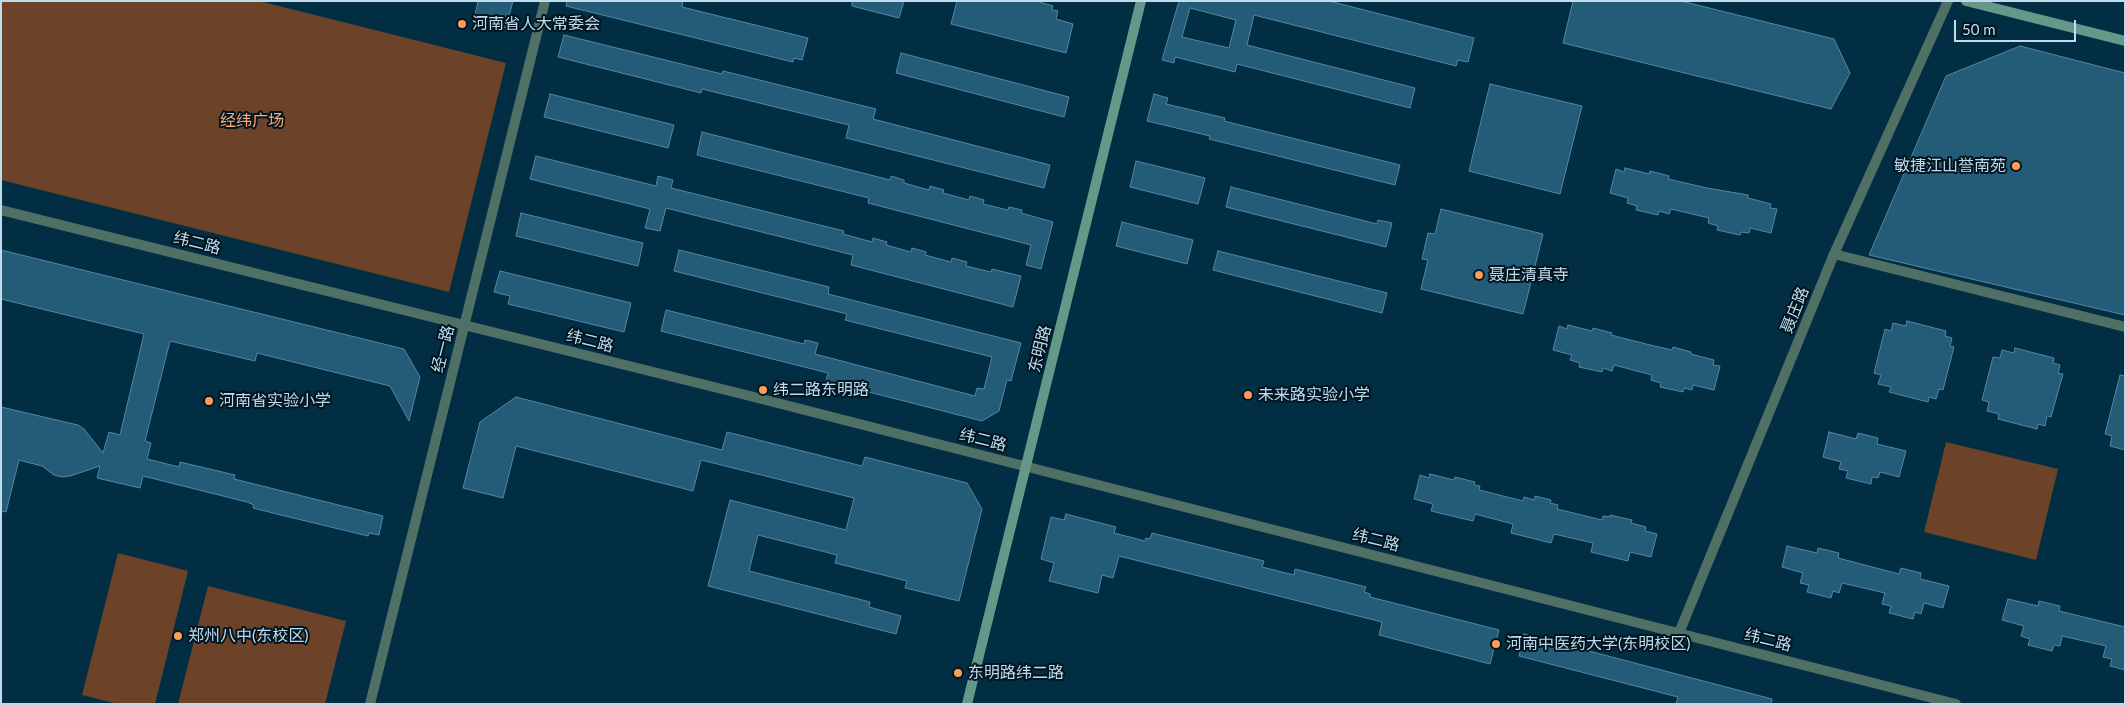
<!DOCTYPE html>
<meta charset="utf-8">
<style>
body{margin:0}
#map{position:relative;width:2126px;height:705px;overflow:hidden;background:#012e43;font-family:Lato,sans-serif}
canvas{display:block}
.frame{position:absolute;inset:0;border:2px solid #c0dcec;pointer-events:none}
.scale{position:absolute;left:1954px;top:20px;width:122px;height:22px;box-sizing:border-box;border:2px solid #c0dcec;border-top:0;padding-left:6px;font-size:15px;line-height:18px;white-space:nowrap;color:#c0dcec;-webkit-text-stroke:4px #011520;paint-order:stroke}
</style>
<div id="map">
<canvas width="2126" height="705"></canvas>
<div class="frame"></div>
<div class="scale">50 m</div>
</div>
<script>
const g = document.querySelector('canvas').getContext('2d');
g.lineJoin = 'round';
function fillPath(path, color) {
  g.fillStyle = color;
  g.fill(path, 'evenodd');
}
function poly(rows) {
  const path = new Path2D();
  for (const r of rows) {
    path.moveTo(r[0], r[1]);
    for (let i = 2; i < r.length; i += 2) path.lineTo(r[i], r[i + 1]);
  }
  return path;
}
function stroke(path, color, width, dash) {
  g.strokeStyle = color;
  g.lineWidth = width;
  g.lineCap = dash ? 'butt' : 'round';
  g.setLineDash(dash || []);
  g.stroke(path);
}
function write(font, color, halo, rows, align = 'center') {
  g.font = font + ' Lato,"Noto Sans SC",sans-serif';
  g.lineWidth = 4;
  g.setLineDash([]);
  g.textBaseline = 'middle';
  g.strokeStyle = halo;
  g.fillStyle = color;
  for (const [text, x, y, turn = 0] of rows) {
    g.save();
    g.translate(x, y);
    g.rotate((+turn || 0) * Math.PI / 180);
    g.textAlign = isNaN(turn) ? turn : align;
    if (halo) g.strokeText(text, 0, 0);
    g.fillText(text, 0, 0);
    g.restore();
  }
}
const green = poly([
 [1,1,259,1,506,63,449,292,1,180],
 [1946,442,2058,469,2036,560,1924,532],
 [118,553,188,571,155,704,118,704,82,695],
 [208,586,346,621,325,704,178,704]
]);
const building = poly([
 [478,1,513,1,506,28,474,20,478,1],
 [567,1,683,1,682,7,808,38,802,60,794,58,793,62,566,6,567,1],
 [852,1,904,1,899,18,852,6,852,1],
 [957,1,1036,1,1053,6,1052,10,1058,11,1056,19,1073,24,1066,53,951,24,957,1],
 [1179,1,1329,1,1474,38,1468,62,1458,60,1456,66,1254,15,1247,45,1415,88,1410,108,1237,64,1235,72,1175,57,1174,63,1162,60,1179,1],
 [1190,8,1236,20,1229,48,1182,37,1190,8],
 [1573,1,1681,1,1834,39,1850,73,1831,109,1563,43,1573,1],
 [564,35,722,74,723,71,876,109,873,119,1050,165,1044,188,846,138,849,125,702,89,701,93,558,57,564,35],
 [2020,46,2125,73,2125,315,1869,255,1946,76,2020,46],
 [901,53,1069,97,1064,117,896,73,901,53],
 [1490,84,1582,106,1560,194,1469,171,1490,84],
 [550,94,674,125,668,148,544,117,550,94],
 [1154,94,1168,98,1166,104,1225,118,1224,121,1400,165,1395,185,1209,139,1210,136,1147,121,1154,94],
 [702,132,890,180,891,176,904,180,904,183,929,190,930,186,944,190,943,193,969,200,970,196,984,200,983,204,1008,210,1009,207,1022,210,1021,213,1053,222,1041,269,1026,265,1031,245,868,203,869,198,697,155,702,132],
 [536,156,656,186,658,176,673,180,671,188,844,231,843,234,872,242,873,238,887,242,886,245,911,252,912,248,926,252,925,255,951,262,952,258,967,262,966,266,991,272,992,269,1021,276,1013,307,851,265,853,255,666,208,660,231,645,228,650,209,530,179,536,156],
 [1136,161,1205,178,1198,204,1130,187,1136,161],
 [1625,168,1649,174,1650,171,1669,176,1668,179,1707,188,1748,195,1748,198,1771,204,1770,208,1777,209,1771,233,1750,228,1749,233,1741,232,1740,235,1717,230,1718,226,1708,223,1709,218,1671,209,1669,214,1659,211,1658,215,1636,210,1637,206,1627,203,1628,198,1610,193,1616,169,1624,172,1625,168],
 [1231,187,1377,224,1378,220,1392,223,1386,247,1226,207,1231,187],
 [1441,209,1543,234,1523,314,1421,289,1428,260,1422,259,1428,233,1435,234,1441,209],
 [521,213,643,243,638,266,516,236,521,213],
 [1122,222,1193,240,1187,264,1116,246,1122,222],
 [1,250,404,349,420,377,409,421,390,386,257,353,255,361,170,341,145,441,151,443,147,459,179,467,180,462,235,475,234,479,383,516,379,535,369,533,368,536,285,516,253,508,254,505,247,502,143,476,140,488,97,478,100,466,70,476,62,477,54,475,42,466,19,460,6,512,1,511,1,407,78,425,84,429,103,453,109,432,120,435,144,334,1,299,1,250],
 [679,250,829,287,828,294,1021,343,1011,381,1007,380,999,411,982,421,826,381,828,373,661,331,666,310,804,344,805,340,818,343,815,354,975,396,977,388,984,389,992,357,845,320,847,314,674,271,679,250],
 [1218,251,1387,293,1382,313,1213,270,1218,251],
 [500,271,631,303,624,332,508,304,510,296,494,292,500,271],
 [1907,321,1946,331,1945,336,1952,338,1950,346,1954,347,1943,390,1939,389,1936,399,1929,397,1928,402,1889,392,1891,387,1878,384,1881,375,1874,373,1885,329,1891,331,1893,323,1906,326,1907,321],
 [1568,325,1592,331,1593,328,1612,333,1611,335,1650,345,1672,350,1673,347,1691,352,1691,354,1714,360,1713,365,1720,366,1714,390,1693,385,1692,390,1684,388,1683,392,1660,387,1661,383,1651,380,1652,375,1614,365,1612,371,1603,368,1602,372,1579,367,1580,363,1570,360,1572,355,1553,350,1559,326,1567,329,1568,325],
 [2015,348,2054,358,2053,363,2060,365,2058,373,2063,374,2051,417,2047,416,2045,426,2038,424,2037,429,1998,419,1999,414,1987,411,1989,402,1982,400,1993,357,2000,358,2002,350,2014,353,2015,348],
 [2120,375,2125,376,2125,450,2110,446,2112,436,2105,434,2120,375],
 [516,397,722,450,727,432,862,466,865,457,967,483,982,509,959,601,905,588,907,581,835,563,837,555,758,535,749,571,870,602,869,607,901,616,896,634,708,586,730,500,846,530,854,498,701,460,693,491,516,446,503,498,463,488,480,422,516,397],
 [1829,432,1856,439,1858,433,1878,438,1877,444,1906,451,1899,477,1880,472,1878,478,1872,477,1871,484,1846,478,1848,471,1839,469,1841,462,1823,457,1829,432],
 [1430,474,1454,480,1455,477,1475,482,1474,485,1480,486,1479,490,1523,501,1524,497,1534,500,1535,496,1551,500,1550,503,1558,505,1557,509,1602,520,1603,516,1610,517,1610,515,1632,520,1631,523,1646,527,1645,531,1657,534,1651,557,1630,552,1628,561,1591,552,1593,543,1554,534,1551,543,1511,533,1513,524,1475,514,1473,521,1431,511,1433,504,1414,499,1420,475,1429,478,1430,474],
 [1066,514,1116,527,1114,533,1145,541,1146,538,1150,539,1152,533,1264,561,1262,567,1294,575,1295,569,1366,587,1364,592,1370,594,1370,597,1499,630,1490,664,1379,635,1382,622,1119,556,1113,578,1102,575,1098,593,1049,581,1054,563,1041,559,1051,517,1064,520,1066,514],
 [1787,546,1817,553,1818,548,1839,553,1838,558,1899,574,1901,568,1921,573,1920,579,1949,586,1943,608,1924,603,1921,614,1915,612,1913,619,1889,613,1891,606,1882,604,1885,593,1842,583,1839,593,1833,591,1831,598,1807,592,1809,585,1800,583,1803,573,1782,567,1787,546],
 [2008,599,2038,606,2039,601,2060,606,2059,611,2125,627,2125,670,2110,666,2112,659,2103,657,2106,646,2062,636,2060,646,2054,645,2052,651,2028,645,2030,639,2021,636,2024,626,2002,620,2008,599],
 [1524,634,1772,699,1771,704,1676,704,1678,697,1519,656,1524,634]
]);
const street = poly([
 [1,210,746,395,1956,704],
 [1834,254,2125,327],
 [1679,633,1834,254,1948,1],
 [370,704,545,1]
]);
const secondary = poly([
 [1966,1,2125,41],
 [967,704,1141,1]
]);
const markers = [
 [462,24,5,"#fe9c58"],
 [2016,166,5,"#fe9c58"],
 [1479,275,5,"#fe9c58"],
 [763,390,5,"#fe9c58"],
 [1248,395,5,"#fe9c58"],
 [209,401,5,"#fe9c58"],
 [178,636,5,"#fe9c58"],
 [1496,644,5,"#fe9c58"],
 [958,673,5,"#fe9c58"]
];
const poiNames = [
 ["河南省人大常委会",472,24],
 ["敏捷江山誉南苑",2006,166,"right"],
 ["聂庄清真寺",1489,275],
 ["纬二路东明路",773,390],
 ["未来路实验小学",1258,395],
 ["河南省实验小学",219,401],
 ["郑州八中(东校区)",188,636],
 ["河南中医药大学(东明校区)",1506,644],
 ["东明路纬二路",968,673]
];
const parkNames = [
 ["经纬广场",252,121]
];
const streetNames = [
 ["纬二路",197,243,14],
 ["聂庄路",1795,310,-68],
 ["纬二路",590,341,14],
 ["经一路",443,349,-76],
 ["东明路",1040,349,-76],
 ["纬二路",983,440,14],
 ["纬二路",1376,540,14],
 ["纬二路",1768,640,14]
];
fillPath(green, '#6c4328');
fillPath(building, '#245c77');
stroke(building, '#5188a5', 1);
stroke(street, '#507066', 10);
stroke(secondary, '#649888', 10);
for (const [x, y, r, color] of markers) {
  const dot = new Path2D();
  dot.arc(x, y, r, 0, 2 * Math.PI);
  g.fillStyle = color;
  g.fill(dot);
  stroke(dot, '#011520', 2);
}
write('16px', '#c0dcec', '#011520', poiNames, 'left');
write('16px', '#fbaa74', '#011520', parkNames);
write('16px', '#c0dcec', '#011520', streetNames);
</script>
